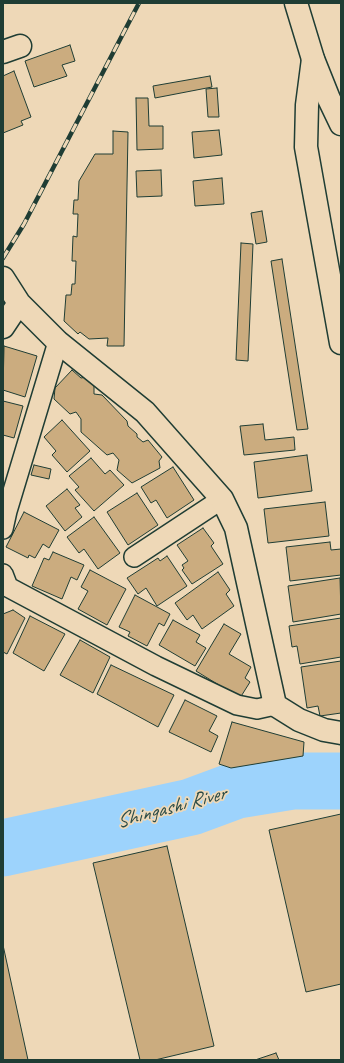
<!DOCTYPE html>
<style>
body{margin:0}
#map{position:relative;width:344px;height:1063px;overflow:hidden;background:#eed8b7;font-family:Caveat,sans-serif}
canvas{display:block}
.frame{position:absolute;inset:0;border:4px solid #1f3d34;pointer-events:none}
</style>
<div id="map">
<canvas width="344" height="1063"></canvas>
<div class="frame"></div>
</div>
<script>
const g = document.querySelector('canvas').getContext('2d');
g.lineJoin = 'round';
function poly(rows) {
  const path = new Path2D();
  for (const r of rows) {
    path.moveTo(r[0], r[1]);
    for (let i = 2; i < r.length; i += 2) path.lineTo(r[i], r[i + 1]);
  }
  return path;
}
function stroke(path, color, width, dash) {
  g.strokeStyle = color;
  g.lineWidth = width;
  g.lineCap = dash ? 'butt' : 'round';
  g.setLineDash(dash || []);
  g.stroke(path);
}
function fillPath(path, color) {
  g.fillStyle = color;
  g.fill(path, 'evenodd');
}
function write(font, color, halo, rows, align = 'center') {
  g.font = font + ' Caveat,sans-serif';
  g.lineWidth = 3.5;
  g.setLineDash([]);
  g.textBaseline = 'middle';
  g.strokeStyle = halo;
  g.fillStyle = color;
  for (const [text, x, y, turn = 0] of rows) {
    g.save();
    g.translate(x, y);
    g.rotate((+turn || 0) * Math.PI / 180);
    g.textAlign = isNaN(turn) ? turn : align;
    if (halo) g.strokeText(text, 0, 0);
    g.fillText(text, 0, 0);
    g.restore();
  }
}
const river = poly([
 [3,848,191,807,237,790,292,781,341,781]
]);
const building = poly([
 [70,45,75,61,62,65,67,76,34,87,25,61,70,45],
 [14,71,31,117,21,121,23,125,3,133,3,76,14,71],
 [210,76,212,87,155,98,153,86,210,76],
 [217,88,219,117,208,117,206,89,217,88],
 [136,98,148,98,149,126,163,126,163,149,137,150,136,98],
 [219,130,222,155,194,158,192,132,219,130],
 [113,131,128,132,124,346,107,346,108,338,89,339,80,332,78,334,64,321,66,295,71,295,72,284,75,284,76,261,72,261,73,236,77,237,78,214,73,214,74,200,78,200,79,181,95,154,113,154,113,131],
 [161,170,162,196,137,197,136,171,161,170],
 [222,178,224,204,195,206,193,181,222,178],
 [262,211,267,242,256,244,251,213,262,211],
 [241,243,253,244,248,361,236,360,241,243],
 [282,259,308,429,297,430,271,261,282,259],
 [4,346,37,356,25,397,3,390,4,346],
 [72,370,81,378,86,377,94,386,94,394,102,395,127,421,128,426,137,434,137,437,143,442,148,440,162,457,159,461,160,468,132,483,117,470,119,460,113,453,107,455,81,432,81,419,76,412,70,414,54,399,55,388,72,370],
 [3,401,23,406,14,438,3,435,3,401],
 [62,420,90,451,67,472,52,455,56,451,44,437,62,420],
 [263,424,265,440,294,437,295,450,244,455,240,426,263,424],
 [307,455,312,491,258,498,254,462,307,455],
 [91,458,105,474,110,470,124,485,94,511,75,490,79,487,69,476,91,458],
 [34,465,51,469,49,479,31,475,34,465],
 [173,467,194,500,167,518,156,500,151,503,141,487,173,467],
 [67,489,80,505,75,508,82,517,65,531,46,506,67,489],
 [137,493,158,525,128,545,107,512,137,493],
 [325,502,329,536,268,543,264,509,325,502],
 [24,512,59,530,49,548,43,544,35,558,29,555,28,558,6,547,24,512],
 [94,517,120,553,98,569,84,549,79,553,67,537,94,517],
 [203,528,214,543,211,546,223,564,192,584,182,570,184,568,182,565,188,561,177,545,203,528],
 [330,542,331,550,341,549,341,575,290,581,286,547,330,542],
 [53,552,84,565,77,580,71,577,62,599,32,586,44,558,49,560,53,552],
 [167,556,187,586,157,606,146,588,138,594,127,578,158,558,160,561,167,556],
 [90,570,126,589,107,625,78,609,88,591,81,587,90,570],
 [218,572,230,590,226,594,234,606,202,629,193,615,187,620,175,603,218,572],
 [340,578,341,614,293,622,288,586,340,578],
 [135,595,170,614,164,626,159,623,147,646,128,636,130,632,119,627,135,595],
 [13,610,25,618,7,654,3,652,3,614,13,610],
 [30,616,65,634,44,671,13,653,30,616],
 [341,618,341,657,300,664,297,646,292,647,289,626,341,618],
 [173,620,200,635,196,642,206,648,195,666,159,645,173,620],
 [224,624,241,634,229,654,251,667,245,678,250,682,240,698,196,671,224,624],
 [80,640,110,657,93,693,60,675,80,640],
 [341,661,341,713,320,716,318,706,307,708,301,667,341,661],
 [111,665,174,695,158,727,97,694,111,665],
 [185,700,217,716,209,731,218,736,211,752,169,732,185,700],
 [232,722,304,742,303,756,231,768,219,764,232,722],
 [341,814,341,984,306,992,269,830,341,814],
 [167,846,214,1046,155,1060,140,1060,93,863,167,846],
 [3,945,28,1060,3,1060,3,945],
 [276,1053,279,1060,255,1060,276,1053]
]);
const service = poly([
 [3,529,7,511,58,342],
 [134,557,222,499],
 [3,574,8,587,156,666,237,705,257,709,275,705]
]);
const minor = poly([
 [3,52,20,46],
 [313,59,307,105,306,147,341,343],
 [3,278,19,303,58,342,145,412,222,499,236,528,275,705,299,720,324,730,341,733],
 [3,327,19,303]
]);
const primary = poly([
 [296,3,313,59,329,99,341,124]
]);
const rail = poly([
 [3,258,24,224,139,3]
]);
const waterNames = [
 ["Shingashi River",171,808,-15]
];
stroke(river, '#9dd3fc', 57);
fillPath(building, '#cbac7f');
stroke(building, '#1f3d34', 1);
stroke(service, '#1f3d34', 22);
stroke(minor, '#1f3d34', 25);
stroke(primary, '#1f3d34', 25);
stroke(service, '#eed8b7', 19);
stroke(minor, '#eed8b7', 22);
stroke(primary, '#eed8b7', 22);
stroke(rail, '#1f3d34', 4.5);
stroke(rail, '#eed8b7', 3, [9]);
write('italic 21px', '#2c4c48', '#eed8b7', waterNames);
</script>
